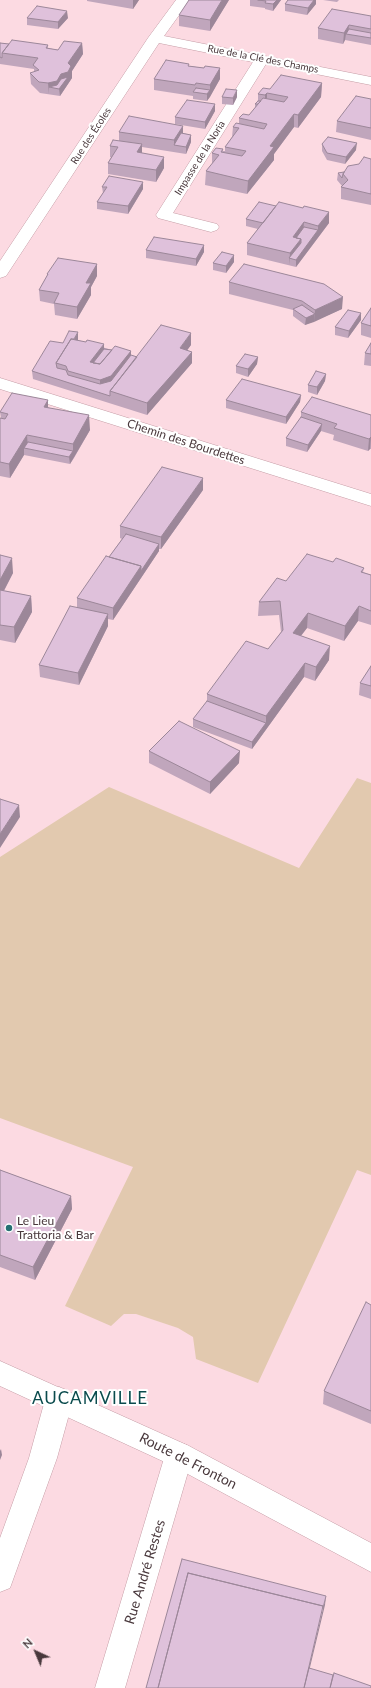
<!DOCTYPE html>
<meta charset="utf-8">
<style>
body{margin:0}
#map{position:relative;width:371px;height:1688px;overflow:hidden;background:#fcdae2;font-family:Lato,sans-serif}
canvas{display:block}
.north{position:absolute;left:16px;top:1632px;width:40px;height:40px;-webkit-text-stroke:3px #fff;paint-order:stroke;rotate:316deg;font-size:11px;font-weight:700;line-height:16px;text-align:center;color:#49383c}
.north::after{content:'';display:block;margin:auto;width:14px;height:18px;background:#49383c;clip-path:polygon(50% 0,100% 100%,50% 72%,0 100%)}
</style>
<div id="map">
<canvas width="371" height="1688"></canvas>
<div class="north">N</div>
</div>
<script>
const g = document.querySelector('canvas').getContext('2d');
g.lineJoin = 'round';
function fillPath(path, color) {
  g.fillStyle = color;
  g.fill(path, 'evenodd');
}
function poly(rows) {
  const path = new Path2D();
  for (const r of rows) {
    path.moveTo(r[0], r[1]);
    for (let i = 2; i < r.length; i += 2) path.lineTo(r[i], r[i + 1]);
  }
  return path;
}
function stroke(path, color, width, dash) {
  g.strokeStyle = color;
  g.lineWidth = width;
  g.lineCap = dash ? 'butt' : 'round';
  g.setLineDash(dash || []);
  g.stroke(path);
}
function write(font, color, halo, rows, align = 'center') {
  g.font = font + ' Lato,sans-serif';
  g.lineWidth = 4;
  g.setLineDash([]);
  g.textBaseline = 'middle';
  g.strokeStyle = halo;
  g.fillStyle = color;
  for (const [text, x, y, turn = 0] of rows) {
    g.save();
    g.translate(x, y);
    g.rotate((+turn || 0) * Math.PI / 180);
    g.textAlign = isNaN(turn) ? turn : align;
    if (halo) g.strokeText(text, 0, 0);
    g.fillText(text, 0, 0);
    g.restore();
  }
}
const green = poly([
 [357,778,371,783,371,1175,357,1170,258,1383,196,1359,193,1337,178,1328,136,1314,124,1314,111,1326,65,1306,133,1167,0,1118,0,857,109,787,299,868]
]);
const minor = poly([
 [176,0,190,0,164,36,371,77,371,85,266,64,173,213,217,224,219,227,217,230,211,232,158,218,156,215,253,62,159,43,8,273,6,276,0,278,0,261,148,38,176,0],
 [0,378,371,494,371,506,0,389,0,378],
 [59,1387,69,1391,73,1400,57,1458,10,1588,0,1592,0,1538,29,1458,45,1400,49,1391,59,1387],
 [179,1442,189,1446,193,1455,125,1688,95,1688,165,1455,169,1446,179,1442]
]);
const major = poly([
 [0,1361,189,1446,371,1543,371,1572,169,1464,0,1386,0,1361]
]);
const wall = poly([
 [87,0,139,0,133,9,87,1],
 [229,0,210,31,179,26,179,15],
 [250,0,281,0,273,11,265,9,265,8,250,6],
 [288,0,316,0,316,4,307,15,285,11,285,4],
 [323,0,339,0,337,2],
 [371,16,371,45,345,40,343,44,318,39,318,28],
 [27,18,68,18,58,29,27,25],
 [0,43,9,44,48,45,48,48,58,50,82,43,83,54,72,71,72,78,60,96,40,93,31,84,30,73,34,72,34,69,0,64],
 [189,66,204,68,220,68,220,79,207,101,193,99,193,96,154,90,154,79],
 [322,83,321,97,298,128,294,127,274,154,274,160,247,194,205,185,206,171,212,164,212,153,223,149,223,151,225,151,225,147,232,137,233,127,239,124,239,118,249,115,255,108,255,104,258,101,258,94,270,89],
 [222,97,237,97,233,105,222,104],
 [371,99,371,140,336,132,337,121],
 [215,104,215,111,205,129,175,124,175,117],
 [183,126,183,133,191,135,191,142,186,154,142,147,142,153,164,168,156,182,108,174,108,163,111,157,110,157,110,146,119,141,119,132],
 [322,144,356,150,345,164,327,160,322,151],
 [371,159,371,205,341,199,341,187,342,186,337,180,338,173,344,172],
 [102,187,143,189,128,214,97,209,97,202,103,193],
 [246,219,329,223,296,267,247,255,247,243,258,229,246,226],
 [204,245,204,252,196,266,146,258,146,250],
 [234,262,226,273,213,270,213,263],
 [97,264,97,276,91,287,91,295,77,319,55,315,54,304,40,301,39,290,47,276,47,274],
 [229,282,342,309,305,325,293,316,293,310,229,294],
 [371,308,371,338,361,335,361,323],
 [361,313,361,320,348,338,335,335,335,327],
 [78,340,112,350,131,351,131,355,137,357,191,345,187,350,192,352,192,363,147,415,33,379,32,371,63,343],
 [371,343,371,366,364,365,365,353],
 [258,357,257,364,248,377,236,373,236,366],
 [326,374,325,381,317,395,308,392,308,385],
 [301,395,300,402,286,424,226,408,226,400],
 [48,400,48,407,90,430,74,458,70,464,24,455,10,478,0,476,0,418,1,418,0,412],
 [301,412,371,415,371,449,370,449,368,451,333,440,334,435,321,431,307,452,286,446,286,438,301,417],
 [203,490,161,549,159,549,159,551,113,620,108,619,108,626,79,685,40,677,39,665,77,607,77,598,109,557,122,539,120,538,120,526],
 [0,555,13,573,4,591,31,596,32,612,15,643,0,640],
 [333,562,364,568,363,572,371,575,371,625,358,621,344,641,307,628,301,636,329,660,315,681,304,677,252,749,193,727,193,719,207,701,207,694,268,649,281,632,279,615,258,616,259,602,286,581],
 [371,666,371,699,359,695,360,683],
 [149,751,239,763,210,794,149,763],
 [0,1170,71,1196,72,1209,35,1280,0,1267],
 [371,1305,371,1424,323,1404,324,1391]
]);
const shadedWall = poly([
 [133,0,139,0,133,9],
 [222,0,229,0,210,31,210,20],
 [277,0,281,0,273,11,273,4],
 [314,0,316,0,316,4,307,15,308,8],
 [67,11,68,18,58,29,58,22],
 [349,25,348,34,346,34,345,40,343,44,344,33],
 [82,43,83,54,72,71,72,78,60,96,59,89,49,87,49,94,48,83,68,63],
 [220,68,220,79,210,97,210,85],
 [322,83,321,97,298,128,298,115],
 [210,90,210,97,207,101,207,94],
 [237,90,237,97,233,105,233,98],
 [267,93,267,106,265,106,265,95],
 [215,104,215,111,205,129,205,122],
 [294,114,294,127,274,154,274,160,247,194,248,181,270,146],
 [183,126,183,137,174,145,174,140],
 [191,135,191,142,186,154,186,147],
 [357,143,356,150,345,164,346,157],
 [142,144,142,156,137,152],
 [164,157,164,168,156,182,156,170],
 [143,182,143,189,128,214,128,206],
 [329,212,329,223,296,267,296,260,318,230,318,226],
 [304,222,303,234,293,241,293,237],
 [301,239,300,250,289,258,289,265,290,253],
 [204,245,204,252,196,266,196,259],
 [234,255,234,262,226,273,226,266],
 [97,264,97,276,91,287,91,295,77,319,77,307,86,283],
 [343,297,342,309,314,322,315,310],
 [361,313,361,320,348,338,349,331],
 [315,314,314,322,305,325,306,318],
 [78,332,78,340,75,344,73,341],
 [191,333,191,345,180,360,180,348],
 [104,344,104,356,95,368,90,362],
 [131,351,131,363,100,392,100,380],
 [192,352,192,363,147,415,147,403],
 [258,357,257,364,248,377,248,369],
 [326,374,325,381,317,395,317,387],
 [301,395,300,402,286,424,286,417],
 [48,400,48,414,44,407],
 [89,415,90,430,70,464,69,457,73,451,73,444],
 [322,424,321,431,307,452,308,445],
 [27,435,28,449,24,448,24,455,10,478,9,464],
 [371,437,370,449,368,451,369,439],
 [203,478,203,490,161,549,161,537],
 [159,544,159,551,141,578,141,571],
 [12,558,13,573,0,598,0,580],
 [141,566,141,578,113,620,113,608],
 [31,596,32,612,15,643,14,627],
 [359,606,358,621,344,641,345,626],
 [308,613,307,628,292,647,293,633],
 [108,614,108,626,79,685,78,673],
 [330,646,329,660,315,681,316,667],
 [305,663,304,677,252,749,252,742,266,723,266,716],
 [240,751,239,763,210,794,210,782],
 [19,805,20,817,0,848,0,834],
 [71,1196,72,1209,35,1280,33,1267],
 [1,1449,2,1455,0,1460,0,1451],
 [326,1596,325,1605,305,1688,304,1688]
]);
const building = poly([
 [189,0,222,0,210,20,179,15,189,0],
 [258,0,277,0,273,4,265,3,266,1,258,0],
 [288,0,314,0,308,8,285,4,288,0],
 [37,6,67,11,58,22,27,18,37,6],
 [332,9,371,16,371,29,349,25,344,33,318,28,332,9],
 [349,29,371,33,371,38,346,34,349,29],
 [12,40,48,45,46,48,58,50,64,41,82,43,68,63,71,66,68,72,61,74,57,81,48,83,39,82,30,73,39,70,33,65,38,58,2,53,12,40],
 [0,43,9,44,2,53,2,58,0,57,0,43],
 [166,60,189,64,188,66,204,68,205,66,220,68,210,85,196,83,195,85,154,79,166,60],
 [281,75,322,83,298,115,294,114,270,146,274,147,248,181,206,171,219,155,212,153,216,148,223,149,221,152,242,156,246,151,225,147,239,128,233,127,236,123,264,129,267,124,239,118,243,114,249,115,263,98,284,102,288,97,267,93,265,95,258,94,263,88,270,89,281,75],
 [68,77,59,89,49,87,57,85,61,79,68,77],
 [196,88,210,90,207,94,193,92,196,88],
 [226,89,237,90,233,98,222,97,226,89],
 [356,96,371,99,371,128,337,121,356,96],
 [187,100,215,104,205,122,175,117,187,100],
 [258,101,261,101,258,104,255,104,258,101],
 [129,116,183,126,174,140,119,132,129,116],
 [181,133,191,135,186,147,174,145,181,133],
 [328,137,357,143,346,157,327,153,322,144,328,137],
 [113,140,142,144,137,152,164,157,156,170,108,163,118,147,110,146,113,140],
 [364,157,371,159,371,194,341,187,348,180,343,174,348,166,359,164,364,157],
 [344,172,343,174,342,178,338,173,344,172],
 [109,176,143,182,128,206,97,202,107,187,102,187,109,176],
 [259,202,276,206,263,223,246,219,259,202],
 [279,202,303,208,304,206,329,212,318,226,304,222,293,237,301,239,290,253,247,243,279,202],
 [304,227,318,230,296,260,289,258,301,243,301,239,296,238,304,227],
 [154,237,204,245,196,259,146,250,154,237],
 [222,252,234,255,226,266,213,263,222,252],
 [58,258,97,264,86,283,91,283,77,307,54,303,59,293,39,290,48,274,47,274,58,258],
 [244,264,324,284,343,297,315,310,302,301,229,282,244,264],
 [302,305,315,314,306,318,293,309,302,305],
 [371,308,371,326,361,323,371,308],
 [348,310,361,313,349,331,335,327,348,310],
 [161,325,191,333,180,348,192,352,147,403,110,391,161,325],
 [69,331,78,332,74,339,71,339,56,363,57,368,66,370,68,375,100,384,111,381,131,355,137,357,110,391,110,396,32,371,50,341,63,343,69,331],
 [71,339,86,342,87,340,104,344,90,362,100,364,115,346,131,351,111,376,100,380,68,371,66,366,56,363,71,339],
 [371,343,371,354,365,353,371,343],
 [104,349,112,350,100,364,93,363,104,349],
 [245,354,258,357,248,369,236,366,245,354],
 [316,371,326,374,317,387,308,385,316,371],
 [242,379,301,395,286,417,226,400,242,379],
 [12,393,48,400,44,407,89,415,73,444,27,435,9,464,0,462,0,418,5,419,8,414,0,412,12,393],
 [312,397,371,415,371,437,369,439,334,428,337,424,301,412,312,397],
 [301,417,322,424,308,445,286,438,301,417],
 [28,442,73,451,69,457,24,448,28,442],
 [162,467,203,478,161,537,120,526,162,467],
 [126,534,159,544,141,571,141,566,109,557,126,534],
 [307,554,333,562,336,558,364,568,361,572,371,575,371,611,359,606,345,626,308,613,293,633,330,646,316,667,305,663,266,716,207,694,246,641,268,649,283,630,280,601,259,602,277,578,286,581,307,554],
 [0,555,12,558,0,580,0,555],
 [106,556,141,566,113,608,77,598,106,556],
 [0,590,31,596,14,627,0,625,0,590],
 [70,606,108,614,78,673,39,665,70,606],
 [371,666,371,686,360,683,371,666],
 [207,701,266,723,252,742,193,719,207,701],
 [179,721,240,751,210,782,149,751,179,721],
 [0,799,19,805,0,834,0,799],
 [0,1170,71,1196,33,1267,0,1255,0,1170],
 [366,1302,371,1305,371,1411,324,1391,366,1302],
 [182,1559,326,1596,323,1608,323,1606,188,1573,158,1688,146,1688,182,1559],
 [188,1573,323,1606,304,1688,158,1688,188,1573],
 [309,1668,333,1675,330,1688,304,1688,309,1668],
 [334,1673,371,1686,371,1688,330,1688,334,1673]
]);
const markers = [
 [9,1228,4,"#257073"]
];
const farStreetnames = [
 ["Rue de la Clé des Champs",263,59,11],
 ["Rue des Écoles",91,136,-57],
 ["Impasse de la Noria",200,158,-58]
];
const streetNames = [
 ["Chemin des Bourdettes",186,442,18]
];
const poiNames = [
 ["Le Lieu",17,1221],
 ["Trattoria & Bar",17,1235]
];
const nearStreetnames = [
 ["Route de Fronton",188,1461,27],
 ["Rue André Restes",145,1572,-73]
];
const nearQuarternames = [
 ["AUCAMVILLE",90,1399]
];
fillPath(green, '#e2c9af');
stroke(minor, '#c59da6', 1);
stroke(major, '#c59da6', 1);
fillPath(minor, '#fff');
fillPath(major, '#fff');
fillPath(wall, '#c0a6bc');
fillPath(shadedWall, '#9c8799');
fillPath(building, '#dfc1db');
stroke(building, '#9c8799', 1);
for (const [x, y, r, color] of markers) {
  const dot = new Path2D();
  dot.arc(x, y, r, 0, 2 * Math.PI);
  g.fillStyle = color;
  g.fill(dot);
  stroke(dot, '#fff', 1.5);
}
write('10px', '#49383c', '#fff', farStreetnames);
write('12px', '#49383c', '#fff', streetNames);
write('12px', '#49383c', '#fff', poiNames, 'left');
write('14px', '#49383c', '#fff', nearStreetnames);
g.letterSpacing = '1px';
write('17px', '#0a4b4d', '#fff', nearQuarternames);
g.letterSpacing = '0px';
</script>
